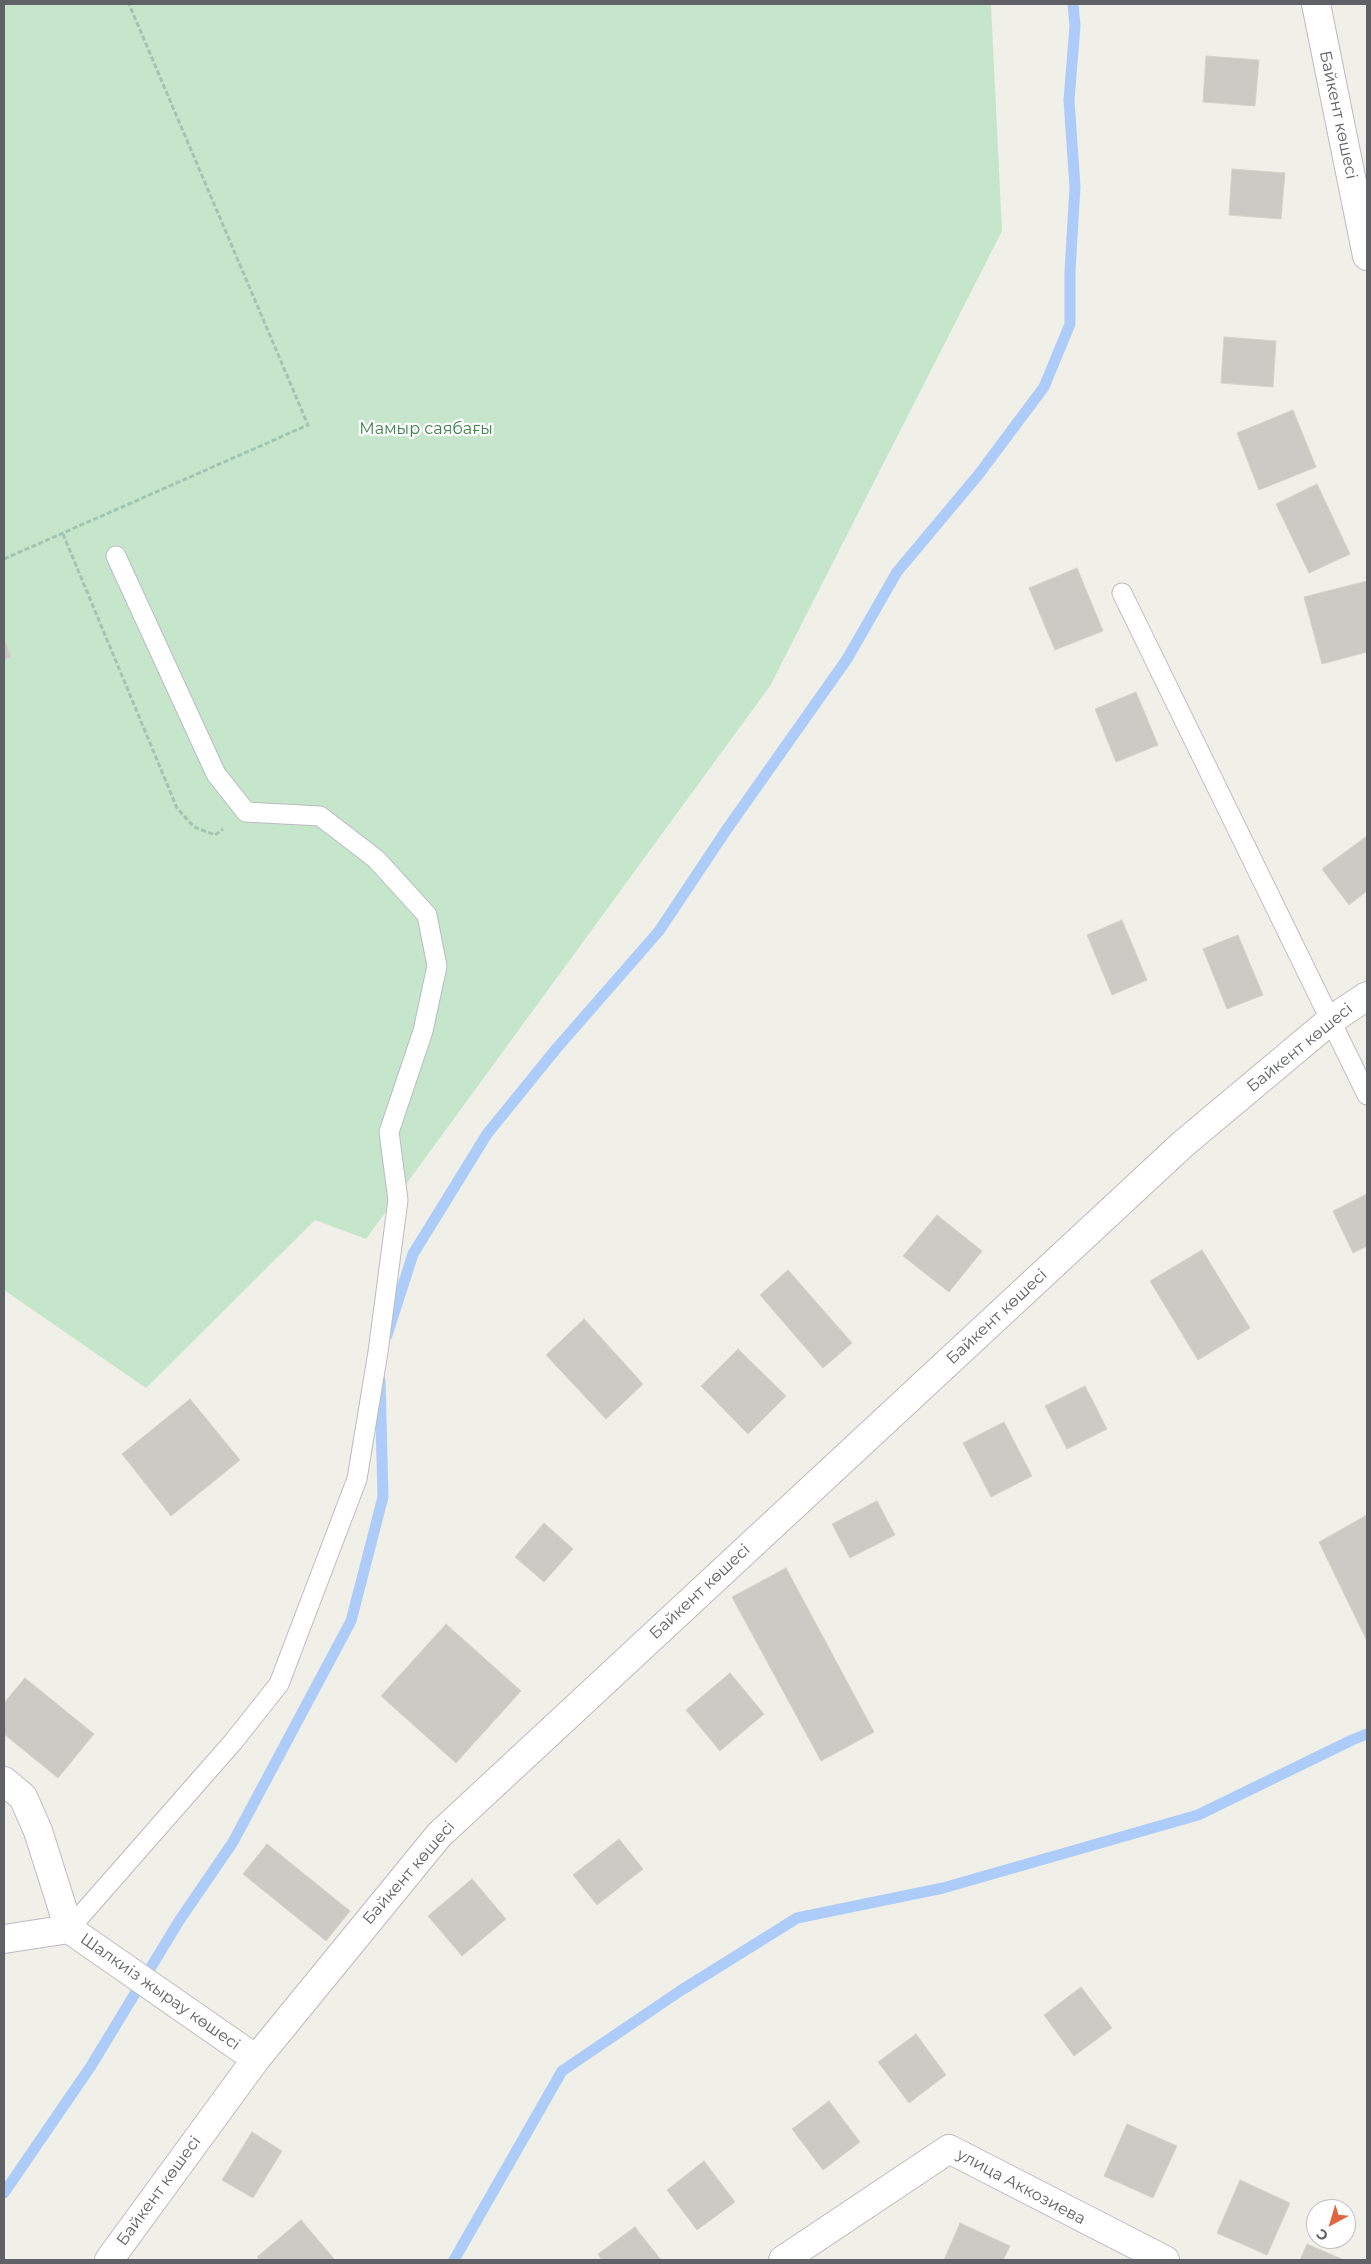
<!DOCTYPE html>
<meta charset="utf-8">
<style>
body{margin:0}
#map{position:relative;width:1371px;height:2264px;overflow:hidden;background:#f0f0e8;font-family:Montserrat,sans-serif}
canvas{display:block}
.frame{position:absolute;inset:0;border:5px solid #5f6167;pointer-events:none}
.north{position:absolute;left:1306px;top:2199px;width:50px;height:50px;box-sizing:border-box;background:#fff;border:1px solid #bfc0c2;border-radius:50%;rotate:219deg;font-size:14px;font-weight:700;line-height:20px;text-align:center;color:#5f6167}
.north::after{content:'';display:block;margin:auto;width:18px;height:22px;background:#df673f;clip-path:polygon(50% 0,100% 100%,50% 72%,0 100%)}
</style>
<div id="map">
<canvas width="1371" height="2264"></canvas>
<div class="frame"></div>
<div class="north">С</div>
</div>
<script>
const g = document.querySelector('canvas').getContext('2d');
g.lineJoin = 'round';
function fillPath(path, color) {
  g.fillStyle = color;
  g.fill(path, 'evenodd');
}
function poly(rows) {
  const path = new Path2D();
  for (const r of rows) {
    path.moveTo(r[0], r[1]);
    for (let i = 2; i < r.length; i += 2) path.lineTo(r[i], r[i + 1]);
  }
  return path;
}
function stroke(path, color, width, dash) {
  g.strokeStyle = color;
  g.lineWidth = width;
  g.lineCap = dash ? 'butt' : 'round';
  g.setLineDash(dash || []);
  g.stroke(path);
}
function write(font, color, halo, rows, align = 'center') {
  g.font = font + ' Montserrat,sans-serif';
  g.lineWidth = 4.5;
  g.setLineDash([]);
  g.textBaseline = 'middle';
  g.strokeStyle = halo;
  g.fillStyle = color;
  for (const [text, x, y, turn = 0] of rows) {
    g.save();
    g.translate(x, y);
    g.rotate((+turn || 0) * Math.PI / 180);
    g.textAlign = isNaN(turn) ? turn : align;
    if (halo) g.strokeText(text, 0, 0);
    g.fillText(text, 0, 0);
    g.restore();
  }
}
const green = poly([
 [4,4,991,4,1002,231,770,686,366,1239,315,1220,146,1388,4,1290]
]);
const stream = poly([
 [387,1335,413,1254,487,1134,556,1049,659,931,727,829,847,659,897,572,979,474,1044,387,1070,324,1070,271,1075,187,1069,100,1075,26,1073,4],
 [4,2193,91,2066,179,1921,233,1842,351,1621,383,1497,380,1380],
 [454,2260,562,2071,680,1991,797,1918,943,1888,1198,1815,1352,1740,1367,1734]
]);
const building = poly([
 [1206,56,1259,60,1255,106,1203,102,1206,56],
 [1232,169,1285,173,1281,219,1229,215,1232,169],
 [1224,337,1276,341,1273,387,1221,383,1224,337],
 [1293,410,1316,467,1259,490,1237,433,1293,410],
 [1317,484,1350,554,1309,573,1276,504,1317,484],
 [1077,568,1103,631,1055,650,1029,588,1077,568],
 [1367,581,1367,652,1322,664,1304,597,1367,581],
 [4,638,11,657,4,660,4,638],
 [1136,692,1158,745,1116,762,1095,709,1136,692],
 [1367,836,1367,891,1349,905,1322,869,1367,836],
 [1122,920,1147,980,1112,995,1087,935,1122,920],
 [1238,935,1263,995,1227,1009,1203,949,1238,935],
 [1367,1194,1367,1246,1353,1253,1333,1211,1367,1194],
 [937,1215,982,1251,949,1292,903,1256,937,1215],
 [1202,1250,1250,1328,1198,1360,1150,1281,1202,1250],
 [788,1270,852,1343,823,1368,760,1295,788,1270],
 [584,1319,643,1384,606,1419,546,1355,584,1319],
 [738,1349,786,1396,748,1434,701,1386,738,1349],
 [1085,1386,1107,1429,1067,1449,1045,1406,1085,1386],
 [190,1399,240,1460,171,1516,122,1454,190,1399],
 [1004,1422,1032,1476,991,1497,963,1443,1004,1422],
 [877,1501,895,1535,850,1558,832,1524,877,1501],
 [1367,1515,1367,1641,1319,1542,1367,1515],
 [544,1523,573,1549,544,1582,515,1557,544,1523],
 [786,1568,874,1732,821,1761,732,1597,786,1568],
 [446,1624,521,1691,456,1763,381,1696,446,1624],
 [730,1673,764,1714,720,1751,686,1710,730,1673],
 [25,1678,94,1734,58,1778,4,1734,4,1703,25,1678],
 [619,1839,643,1869,597,1905,573,1875,619,1839],
 [267,1844,350,1911,326,1941,243,1874,267,1844],
 [472,1879,506,1919,462,1956,428,1916,472,1879],
 [1081,1987,1112,2028,1074,2056,1044,2015,1081,1987],
 [916,2034,946,2075,909,2103,878,2062,916,2034],
 [829,2101,860,2142,823,2170,792,2129,829,2101],
 [1127,2124,1177,2146,1153,2198,1104,2176,1127,2124],
 [252,2132,282,2151,253,2198,222,2180,252,2132],
 [704,2161,735,2202,697,2230,667,2190,704,2161],
 [1240,2180,1290,2203,1267,2255,1217,2233,1240,2180],
 [301,2220,335,2260,260,2260,257,2257,301,2220],
 [960,2223,1010,2246,1003,2260,944,2260,960,2223],
 [635,2227,661,2260,602,2260,598,2254,635,2227],
 [1307,2244,1344,2260,1300,2260,1307,2244]
]);
const path = poly([
 [63,534,177,808,194,827,215,835,223,829],
 [4,559,308,425,129,4]
]);
const service = poly([
 [1122,593,1367,1095],
 [69,1929,233,1742,279,1684,357,1479,378,1352,398,1200,389,1132,423,1031,437,966,427,915,376,859,320,816,246,812,216,774,116,556]
]);
const minor = poly([
 [1316,4,1367,256],
 [4,1781,23,1797,38,1831,69,1929],
 [4,1939,69,1929,256,2059],
 [109,2260,256,2059,439,1835,1183,1144,1331,1020,1367,996],
 [783,2260,949,2149,1165,2260]
]);
const streetNames = [
 ["Байкент көшесі",1338,115,78],
 ["Байкент көшесі",1300,1048,-39],
 ["Байкент көшесі",997,1317,-43],
 ["Байкент көшесі",700,1592,-43],
 ["Байкент көшесі",409,1873,-49],
 ["Шалкиіз жырау көшесі",160,1992,35],
 ["улица Аккозиева",1021,2187,28],
 ["Байкент көшесі",159,2191,-54]
];
const parkNames = [
 ["Мамыр саябағы",426,429]
];
fillPath(green, '#c6e6cc');
stroke(stream, '#aeccfa', 11);
fillPath(building, '#cccac4');
stroke(building, '#d5d3c6', 1);
stroke(service, '#babbc0', 21);
stroke(minor, '#babbc0', 30);
stroke(path, '#a0c6b1', 3, [5, 2.5]);
stroke(service, '#fff', 19);
stroke(minor, '#fff', 28);
write('16px', '#5f6167', '#fff', streetNames);
write('16px', '#3b824a', '#fff', parkNames);
</script>
